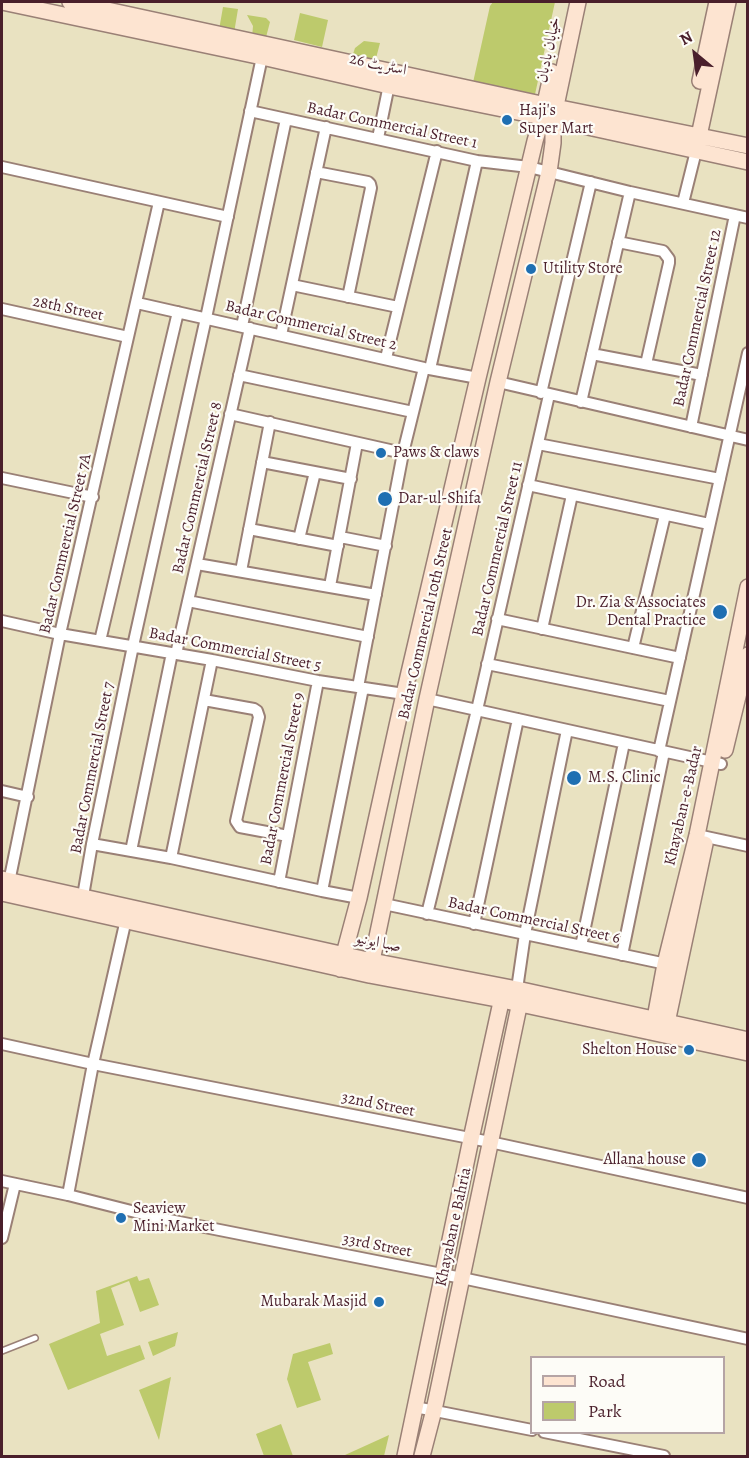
<!DOCTYPE html>
<meta charset="utf-8">
<style>
body{margin:0}
#map{position:relative;width:749px;height:1458px;overflow:hidden;background:#e9e2c1;font-family:Alegreya,serif}
canvas{display:block}
.frame{position:absolute;inset:0;border:3px solid #4a1f2b;pointer-events:none}
.legend{position:absolute;left:530px;top:1356px;width:195px;height:78px;box-sizing:border-box;background:#fdfcf7;border:2px solid #b5a4a5;margin:0;padding:8px 10px;list-style:none;font-size:18px;color:#4a1f2b}
.legend li{display:flex;align-items:center;gap:12px;height:30px}
.legend b{width:30px;border:2px solid #b5a4a5}
.north{position:absolute;left:665px;top:24px;width:60px;height:60px;-webkit-text-stroke:4px #fdfcf7;paint-order:stroke;rotate:331deg;font-size:16px;font-weight:700;line-height:24px;text-align:center;color:#4a1f2b}
.north::after{content:'';display:block;margin:auto;width:21px;height:27px;background:#4a1f2b;clip-path:polygon(50% 0,100% 100%,50% 72%,0 100%)}
</style>
<div id="map">
<canvas width="749" height="1458"></canvas>
<div class="frame"></div>
<ul class="legend">
<li><b style="height:8px;background:#fde4d1"></b>Road</li>
<li><b style="height:16px;background:#bdca6c"></b>Park</li>
</ul>
<div class="north">N</div>
</div>
<script>
const g = document.querySelector('canvas').getContext('2d');
g.lineJoin = 'round';
function fillPath(path, color) {
  g.fillStyle = color;
  g.fill(path, 'evenodd');
}
function poly(rows) {
  const path = new Path2D();
  for (const r of rows) {
    path.moveTo(r[0], r[1]);
    for (let i = 2; i < r.length; i += 2) path.lineTo(r[i], r[i + 1]);
  }
  return path;
}
function stroke(path, color, width, dash) {
  g.strokeStyle = color;
  g.lineWidth = width;
  g.lineCap = dash ? 'butt' : 'round';
  g.setLineDash(dash || []);
  g.stroke(path);
}
function write(font, color, halo, rows, align = 'center') {
  g.font = font + ' Alegreya,Amiri,serif';
  g.lineWidth = 4.5;
  g.setLineDash([]);
  g.textBaseline = 'middle';
  g.strokeStyle = halo;
  g.fillStyle = color;
  for (const [text, x, y, turn = 0] of rows) {
    g.save();
    g.translate(x, y);
    g.rotate((+turn || 0) * Math.PI / 180);
    g.textAlign = isNaN(turn) ? turn : align;
    if (halo) g.strokeText(text, 0, 0);
    g.fillText(text, 0, 0);
    g.restore();
  }
}
const green = poly([
 [493,2,555,2,534,99,472,87,490,6],
 [223,7,238,9,234,33,219,30],
 [300,13,328,20,322,47,294,40],
 [247,15,266,18,270,22,265,41,252,38,253,26],
 [364,41,380,43,375,62,352,57,355,48],
 [137,1276,139,1281,149,1278,159,1305,140,1312,129,1281,111,1288,124,1325,100,1334,107,1356,140,1345,145,1359,68,1390,49,1344,100,1323,96,1291],
 [178,1332,175,1346,153,1356,148,1342],
 [330,1343,333,1354,308,1362,321,1400,297,1408,287,1379,293,1354],
 [171,1377,159,1440,139,1390],
 [281,1424,293,1456,264,1456,256,1434],
 [389,1435,384,1456,346,1456,345,1455]
]);
const lane = poly([
 [2,1351,35,1338]
]);
const street = poly([
 [250,111,477,161,529,167,630,192,748,218],
 [378,138,390,80],
 [2,167,228,217],
 [316,172,368,182,370,184,371,188,348,297],
 [683,203,696,151],
 [618,242,663,251,669,259,669,263,646,364],
 [292,285,398,307],
 [137,303,424,368,478,378],
 [2,309,128,337],
 [242,326,286,119],
 [281,335,326,127],
 [592,354,702,375],
 [386,358,437,151],
 [430,369,477,161],
 [239,375,413,412],
 [498,382,748,440],
 [541,393,591,182],
 [581,402,630,192],
 [230,414,403,453],
 [691,427,735,215],
 [538,444,720,479],
 [262,462,351,479],
 [2,478,93,497],
 [528,485,709,524],
 [249,529,338,546],
 [340,537,386,546],
 [299,539,315,472],
 [197,564,376,595],
 [241,571,270,422],
 [330,586,357,443],
 [188,601,368,637],
 [497,619,680,658],
 [2,621,60,634,212,660,318,681,404,694],
 [542,629,572,495],
 [100,641,178,312],
 [633,648,665,515],
 [176,654,250,328],
 [487,664,670,701],
 [358,687,403,453,424,368],
 [427,699,721,764],
 [204,700,254,709,257,711,259,717,236,821,240,827,288,836],
 [659,751,748,353],
 [2,791,28,797],
 [697,835,748,846],
 [92,844,171,858,322,891,359,898],
 [131,851,172,653],
 [171,858,212,660],
 [279,882,318,681],
 [8,887,60,634,159,202],
 [322,891,363,688],
 [83,896,92,844,133,646,206,318,262,57],
 [384,904,671,965],
 [427,914,477,710,549,395],
 [474,924,518,719],
 [581,946,624,743],
 [622,955,664,752],
 [517,989,525,934,567,730],
 [2,1044,93,1064,490,1142,748,1198],
 [2,1181,68,1195,159,1218,462,1278,748,1339],
 [68,1195,93,1064,127,915],
 [2,1238,15,1184],
 [415,1407,532,1430],
 [544,1432,664,1456]
]);
const secondary = poly([
 [2,2,262,57,389,86,542,117,748,162],
 [70,2,555,107,748,146],
 [700,81,717,2],
 [697,145,728,2],
 [725,750,748,655],
 [2,879,372,961,517,989,748,1040],
 [2,893,369,975,502,1000,748,1053],
 [340,969,359,898,404,694,478,378,535,141,542,117,552,72],
 [369,975,427,699,498,382,549,172,553,143,553,120,578,2],
 [653,1029,665,964,697,835,712,762,748,587],
 [665,1032,705,844],
 [405,1456,471,1139,503,993],
 [422,1456,434,1410,521,997]
]);
const markers = [
 [507,120,6,"#1f6fb2"],
 [531,269,6,"#1f6fb2"],
 [381,453,6,"#1f6fb2"],
 [385,499,8,"#1f6fb2"],
 [720,612,8,"#1f6fb2"],
 [574,778,8,"#1f6fb2"],
 [689,1050,6,"#1f6fb2"],
 [699,1160,8,"#1f6fb2"],
 [121,1218,6,"#1f6fb2"],
 [379,1302,6,"#1f6fb2"]
];
const streetNames = [
 ["خیابان بادبان",549,50,-78],
 ["اسٹریٹ 26",378,65,12],
 ["Badar Commercial Street 1",392,126,12],
 ["28th Street",68,309,12],
 ["Badar Commercial Street 12",698,318,-78],
 ["Badar Commercial Street 2",311,326,13],
 ["Badar Commercial Street 8",198,488,-77],
 ["Badar Commercial Street 7A",66,544,-77],
 ["Badar Commercial Street 11",498,549,-77],
 ["Badar Commercial 10th Street",426,624,-77],
 ["Badar Commercial Street 5",235,650,11],
 ["Badar Commercial Street 7",93,768,-79],
 ["Badar Commercial Street 9",283,779,-79],
 ["Khayaban-e-Badar",684,806,-77],
 ["Badar Commercial Street 6",534,921,12],
 ["صبا ایونیو",378,943,12],
 ["32nd Street",378,1105,11],
 ["Khayaban e Bahria",454,1227,-78],
 ["33rd Street",377,1246,11]
];
const poiNames = [
 ["Haji's",519,111],
 ["Super Mart",519,129],
 ["Utility Store",543,269],
 ["Paws & claws",393,453],
 ["Dar-ul-Shifa",398,499],
 ["Dr. Zia & Associates",706,603,"right"],
 ["Dental Practice",706,621,"right"],
 ["M.S. Clinic",588,778],
 ["Shelton House",677,1050,"right"],
 ["Allana house",686,1160,"right"],
 ["Seaview",133,1209],
 ["Mini Market",133,1227],
 ["Mubarak Masjid",367,1302,"right"]
];
fillPath(green, '#bdca6c');
stroke(lane, '#9a8076', 8);
stroke(street, '#9a8076', 14);
stroke(secondary, '#9a8076', 18);
stroke(lane, '#fff', 5);
stroke(street, '#fff', 10);
stroke(secondary, '#fde4d1', 15);
for (const [x, y, r, color] of markers) {
  const dot = new Path2D();
  dot.arc(x, y, r, 0, 2 * Math.PI);
  g.fillStyle = color;
  g.fill(dot);
  stroke(dot, '#fdfcf7', 2);
}
write('16px', '#4a1f2b', '#fdfcf7', streetNames);
write('16px', '#4a1f2b', '#fdfcf7', poiNames, 'left');
</script>
